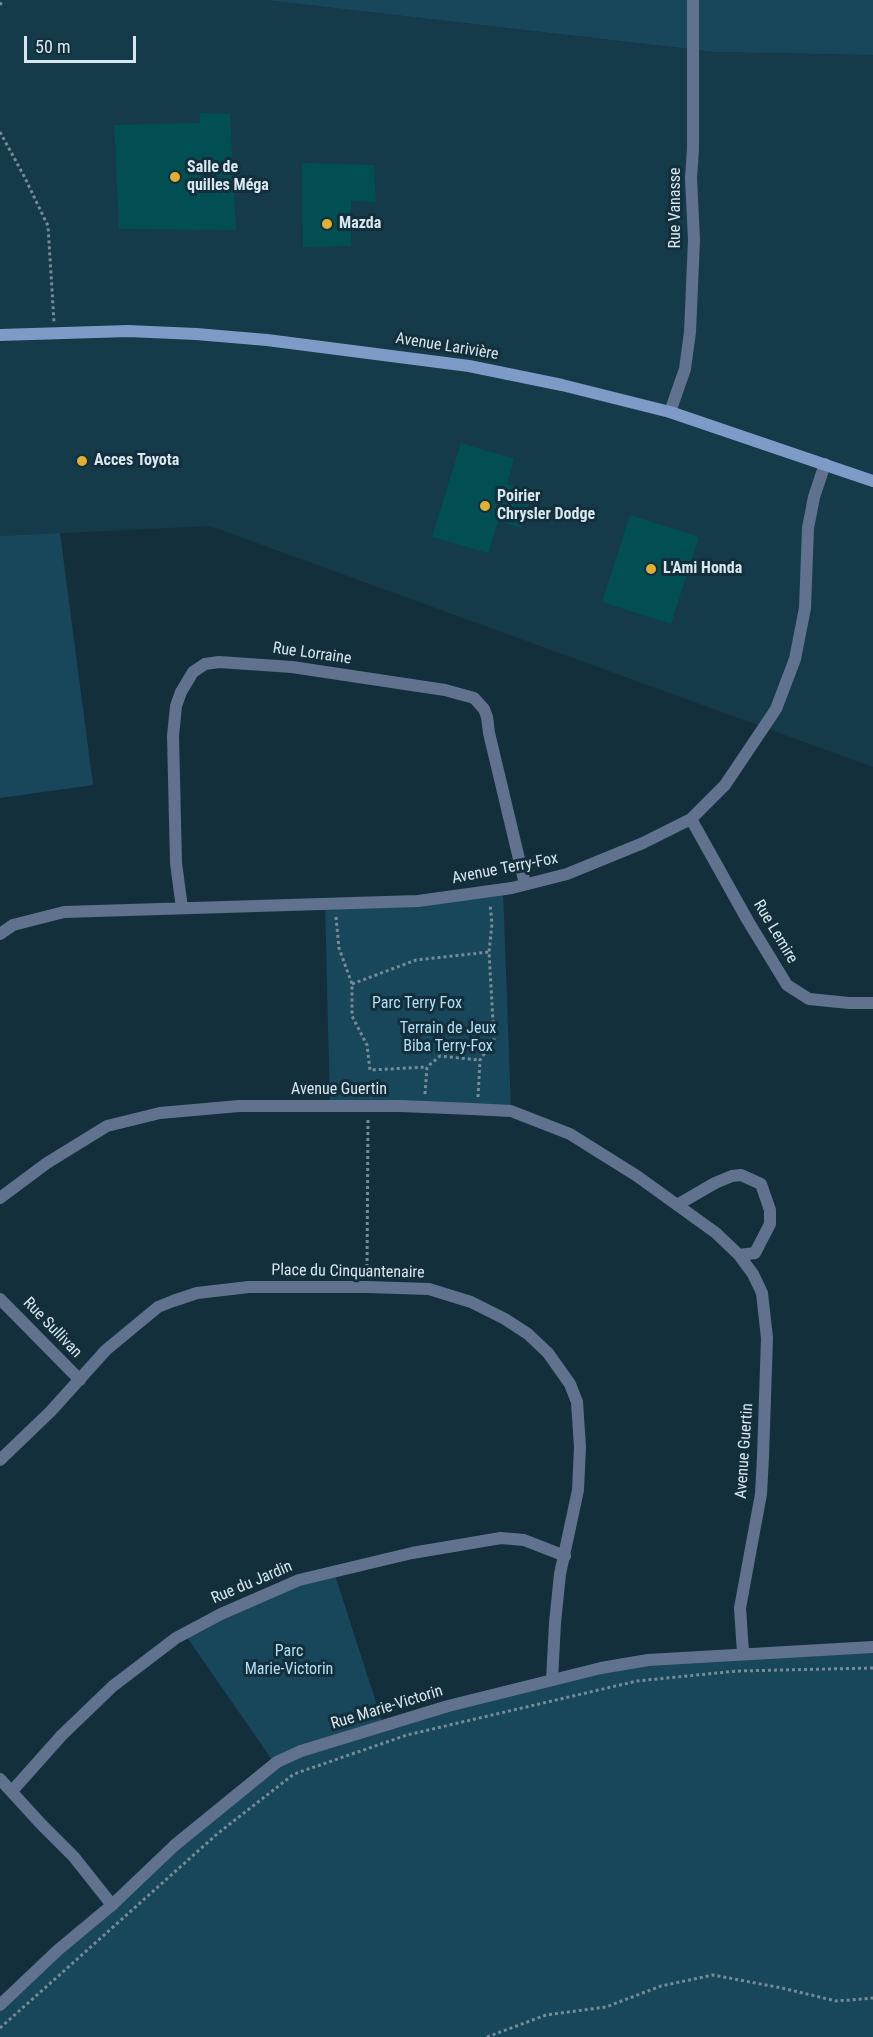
<!DOCTYPE html>
<meta charset="utf-8">
<style>
body{margin:0}
#map{position:relative;width:873px;height:2037px;overflow:hidden;background:#142f3c;font-family:"Roboto Condensed",sans-serif}
canvas{display:block}
.scale{position:absolute;left:24px;top:36px;width:112px;height:27px;box-sizing:border-box;border:3px solid #d7e7ef;border-top:0;padding-left:8px;font-size:18px;line-height:21px;white-space:nowrap;color:#d7e7ef;-webkit-text-stroke:4px #142f3c;paint-order:stroke}
</style>
<div id="map">
<canvas width="873" height="2037"></canvas>
<div class="scale">50 m</div>
</div>
<script>
const g = document.querySelector('canvas').getContext('2d');
g.lineJoin = 'round';
function fillPath(path, color) {
  g.fillStyle = color;
  g.fill(path, 'evenodd');
}
function poly(rows) {
  const path = new Path2D();
  for (const r of rows) {
    path.moveTo(r[0], r[1]);
    for (let i = 2; i < r.length; i += 2) path.lineTo(r[i], r[i + 1]);
  }
  return path;
}
function stroke(path, color, width, dash) {
  g.strokeStyle = color;
  g.lineWidth = width;
  g.lineCap = dash ? 'butt' : 'round';
  g.setLineDash(dash || []);
  g.stroke(path);
}
function write(font, color, halo, rows, align = 'center') {
  g.font = font + ' "Roboto Condensed",sans-serif';
  g.lineWidth = 6;
  g.setLineDash([]);
  g.textBaseline = 'middle';
  g.strokeStyle = halo;
  g.fillStyle = color;
  for (const [text, x, y, turn = 0] of rows) {
    g.save();
    g.translate(x, y);
    g.rotate((+turn || 0) * Math.PI / 180);
    g.textAlign = isNaN(turn) ? turn : align;
    if (halo) g.strokeText(text, 0, 0);
    g.fillText(text, 0, 0);
    g.restore();
  }
}
const built = poly([
 [0,0,266,0,715,52,873,55,873,767,210,526,0,536]
]);
const green = poly([
 [266,0,873,0,873,55,715,52],
 [60,533,93,785,0,798,0,536],
 [503,889,511,1111,330,1107,325,903],
 [334,1572,383,1724,601,1668,873,1647,873,2037,0,2037,0,2005,275,1764,184,1633]
]);
const building = poly([
 [200,113,230,114,236,230,119,229,114,125,200,123],
 [302,163,374,165,376,202,351,201,351,246,303,247],
 [461,443,514,459,507,484,533,491,522,528,498,521,488,553,432,537],
 [630,515,699,537,671,624,602,602]
]);
const path = poly([
 [0,5,3,0],
 [0,132,24,176,48,226,54,322],
 [336,917,339,948,352,984,352,1016,367,1045,370,1070,427,1067],
 [352,984,416,960,489,952],
 [425,1094,427,1067,440,1056,479,1060],
 [478,1097,480,1060,494,1039,489,952,492,924,490,904],
 [367,1273,368,1118],
 [0,2028,217,1834,294,1774,407,1735,637,1681,737,1671,873,1668],
 [487,2037,546,2015,606,2007,661,1986,713,1975,782,1988,836,2001,873,1998]
]);
const minor = poly([
 [670,412,685,369,690,332,694,240,691,178,693,149,693,0],
 [691,819,748,921,787,985,809,999,849,1003,873,1003],
 [182,908,176,863,173,736,176,706,181,692,193,672,205,664,219,662,292,667,445,690,474,698,484,709,487,717,489,733,525,884],
 [0,934,13,925,64,912,418,901,512,888,567,874,643,843,691,819,725,785,776,709,795,659,805,608,808,528,814,497,825,464],
 [0,1198,47,1163,107,1126,160,1113,239,1106,401,1106,472,1109,511,1111,570,1134,637,1176,716,1233,739,1255,753,1274,762,1293,767,1338,763,1457,761,1494,740,1608,743,1653],
 [677,1205,715,1183,732,1176,741,1175,761,1184,770,1210,770,1224,755,1253,739,1255],
 [0,1299,80,1380],
 [0,1460,51,1411,106,1350,158,1307,173,1301,197,1293,249,1287,367,1287,429,1289,471,1302,505,1319,528,1334,548,1353,570,1384,577,1402,580,1447,578,1490,560,1574,555,1623,552,1680],
 [0,1779,41,1824,74,1857,112,1905],
 [12,1791,62,1735,113,1686,176,1638,221,1614,299,1580,412,1553,501,1538,524,1540,565,1556]
]);
const tertiary = poly([
 [0,2005,58,1950,112,1905,175,1845,277,1762,301,1751,448,1706,601,1668,648,1660,873,1647]
]);
const secondary = poly([
 [0,335,128,331,196,334,267,340,469,366,562,385,670,412,873,481]
]);
const markers = [
 [175,177,6,"#e2af34"],
 [327,224,6,"#e2af34"],
 [82,461,6,"#e2af34"],
 [485,506,6,"#e2af34"],
 [651,569,6,"#e2af34"]
];
const poiNames = [
 ["Salle de",187,168],
 ["quilles Méga",187,186],
 ["Mazda",339,224],
 ["Acces Toyota",94,461],
 ["Poirier",497,497],
 ["Chrysler Dodge",497,515],
 ["L'Ami Honda",663,569]
];
const streetNames = [
 ["Rue Vanasse",676,208,-90],
 ["Avenue Larivière",447,347,9],
 ["Rue Lorraine",312,654,8],
 ["Avenue Terry-Fox",505,869,-11],
 ["Rue Lemire",775,932,59],
 ["Avenue Guertin",339,1090],
 ["Place du Cinquantenaire",348,1272,1],
 ["Rue Sullivan",52,1328,46],
 ["Avenue Guertin",745,1451,-86],
 ["Rue du Jardin",252,1583,-23],
 ["Rue Marie-Victorin",387,1708,-17]
];
const parkNames = [
 ["Parc Terry Fox",417,1004],
 ["Terrain de Jeux",448,1029],
 ["Biba Terry-Fox",448,1047],
 ["Parc",289,1652],
 ["Marie-Victorin",289,1670]
];
fillPath(built, '#153a4a');
fillPath(green, '#18475c');
fillPath(building, '#014f53');
stroke(path, '#758b95', 3, [3, 3]);
stroke(minor, '#61728f', 12);
stroke(tertiary, '#61728f', 12);
stroke(secondary, '#7e9ac7', 12);
for (const [x, y, r, color] of markers) {
  const dot = new Path2D();
  dot.arc(x, y, r, 0, 2 * Math.PI);
  g.fillStyle = color;
  g.fill(dot);
  stroke(dot, '#142f3c', 2);
}
write('bold 16px', '#d7e7ef', '#142f3c', poiNames, 'left');
write('16px', '#d7e7ef', '#142f3c', streetNames);
write('16px', '#b3dff6', '#142f3c', parkNames);
</script>
